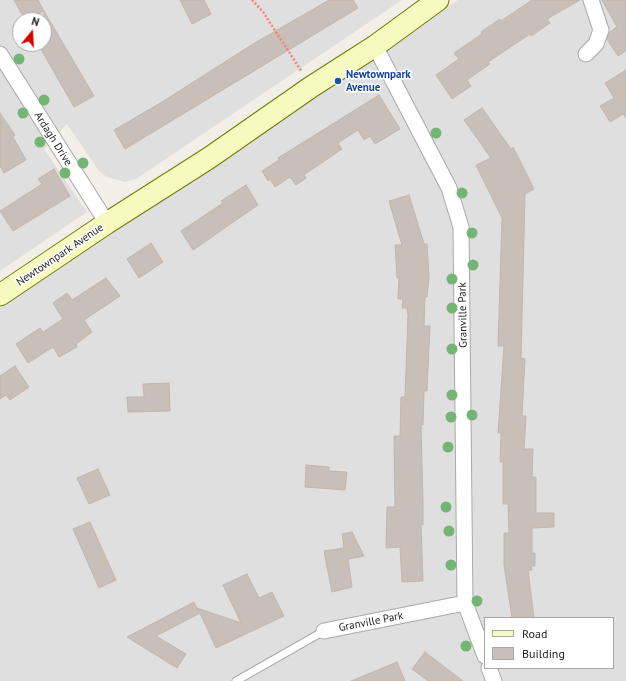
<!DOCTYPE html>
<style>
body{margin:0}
#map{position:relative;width:626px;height:681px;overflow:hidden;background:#f2efe9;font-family:"PT Sans",sans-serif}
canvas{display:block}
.legend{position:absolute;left:484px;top:617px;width:130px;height:52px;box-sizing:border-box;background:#fff;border:1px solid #a7a7a7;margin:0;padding:5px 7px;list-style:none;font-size:12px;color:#222}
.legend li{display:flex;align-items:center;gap:8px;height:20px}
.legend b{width:20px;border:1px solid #a7a7a7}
.north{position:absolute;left:12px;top:12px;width:40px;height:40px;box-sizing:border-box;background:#fff;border:1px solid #a7a7a7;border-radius:50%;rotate:18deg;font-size:11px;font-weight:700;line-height:16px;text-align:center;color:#222}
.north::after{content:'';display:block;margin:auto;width:14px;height:18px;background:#d40000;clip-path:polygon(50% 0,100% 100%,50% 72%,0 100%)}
</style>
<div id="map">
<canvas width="626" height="681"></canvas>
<ul class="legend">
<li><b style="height:5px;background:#f7fabf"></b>Road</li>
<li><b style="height:11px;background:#c7bfb8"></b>Building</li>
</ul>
<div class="north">N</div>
</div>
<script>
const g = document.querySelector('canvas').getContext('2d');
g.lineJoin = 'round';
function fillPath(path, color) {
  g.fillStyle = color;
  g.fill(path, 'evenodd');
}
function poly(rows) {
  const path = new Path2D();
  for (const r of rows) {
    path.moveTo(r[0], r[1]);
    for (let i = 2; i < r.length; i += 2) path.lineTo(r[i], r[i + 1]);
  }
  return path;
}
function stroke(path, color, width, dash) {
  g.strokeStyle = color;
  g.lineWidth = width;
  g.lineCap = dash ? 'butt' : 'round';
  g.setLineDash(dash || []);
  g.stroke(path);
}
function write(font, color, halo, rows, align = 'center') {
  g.font = font + ' "PT Sans",sans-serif';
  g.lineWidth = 3;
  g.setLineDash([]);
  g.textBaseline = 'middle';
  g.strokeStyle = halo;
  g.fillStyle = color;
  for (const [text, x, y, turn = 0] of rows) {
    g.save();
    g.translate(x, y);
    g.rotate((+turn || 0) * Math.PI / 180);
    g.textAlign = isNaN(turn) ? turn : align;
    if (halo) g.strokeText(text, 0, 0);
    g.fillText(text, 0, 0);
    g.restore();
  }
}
const residential = poly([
 [0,0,402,0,136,179,125,182,107,177,99,171,67,124,44,149,87,212,0,271],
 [20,20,44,20,44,44,20,44],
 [458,0,626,0,626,681,0,681,0,308],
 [485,618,613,618,613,668,485,668]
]);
const building = poly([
 [14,0,38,0,44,11,25,20,14,0],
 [180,0,204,0,211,14,192,24,180,0],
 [329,0,353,0,358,8,125,149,114,130,162,102,253,44,329,0],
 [532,0,580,0,547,19,550,23,531,36,530,34,488,62,490,64,467,80,471,86,452,99,436,75,459,59,454,53,482,34,481,32,500,19,501,21,532,0],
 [602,0,626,0,626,51,618,56,607,39,610,32,617,27,602,0],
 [44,11,94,96,74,107,38,44,44,44,44,11],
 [626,70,626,118,623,114,610,122,600,106,614,98,605,83,626,70],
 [379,95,400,129,375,144,370,136,364,140,358,130,338,143,342,149,304,175,306,178,296,185,290,177,275,187,270,179,268,181,262,171,279,160,278,158,379,95],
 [482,108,511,149,513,147,534,189,525,194,521,358,525,359,522,416,526,416,524,449,533,449,532,477,536,477,536,513,554,513,554,527,532,528,532,553,535,553,535,566,531,566,532,570,528,570,534,618,512,618,504,565,504,533,509,533,508,504,503,504,503,462,500,462,501,433,498,433,504,346,498,346,502,218,476,165,491,158,464,120,482,108],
 [0,113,15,135,13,137,26,160,4,173,0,166,0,113],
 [54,169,70,196,13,231,0,211,42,184,38,179,54,169],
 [246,185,258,205,193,250,181,231,223,203,221,201,246,185],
 [409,195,424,244,427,244,429,277,427,297,425,297,424,326,430,326,427,391,424,391,423,425,421,425,423,503,423,525,421,525,423,581,402,582,400,547,386,548,387,507,395,507,394,436,400,436,401,397,405,397,408,315,407,308,402,308,403,299,398,299,399,278,397,278,395,245,402,245,389,201,409,195],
 [151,243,163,262,139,278,127,259,151,243],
 [106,278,120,296,84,320,92,332,76,344,77,347,59,357,53,347,28,363,16,344,40,328,43,332,63,319,53,303,67,293,72,300,106,278],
 [15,366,29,387,10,400,6,395,0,399,0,376,15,366],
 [169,383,170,411,128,412,127,397,144,397,143,384,169,383],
 [306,465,329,467,329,471,347,472,345,490,305,487,306,465],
 [98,469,110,495,89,504,77,478,98,469],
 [90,522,116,580,99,588,73,529,90,522],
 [352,532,364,556,348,559,352,587,332,592,324,551,344,548,342,534,352,532],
 [247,574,259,598,272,592,284,616,216,648,200,613,156,636,186,654,177,668,127,637,194,602,198,611,197,608,241,623,223,585,247,574],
 [425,652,463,681,428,681,412,669,425,652],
 [397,662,405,681,351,681,397,662]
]);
const path = poly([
 [252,0,263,12,302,72]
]);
const service = poly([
 [236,681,324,631]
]);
const minor = poly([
 [375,46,449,188,461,227,465,603,485,656],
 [0,54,107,223],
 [586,54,596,44,601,30,591,0],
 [324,631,465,603],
 [489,668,494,681]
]);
const secondary = poly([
 [0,295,107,223,209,158,311,87,375,46,438,0]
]);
const trees = [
 [19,59],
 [44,100],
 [23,113],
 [436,133],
 [40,142],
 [83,163],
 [65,173],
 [462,193],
 [472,233],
 [473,265],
 [452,279],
 [452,308],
 [452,349],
 [452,395],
 [472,415],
 [451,417],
 [448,447],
 [446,507],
 [449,531],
 [451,565],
 [477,601],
 [466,646]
];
const markers = [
 [338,81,4,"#1a4fb4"]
];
const transitNames = [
 ["Newtownpark",346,75],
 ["Avenue",346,88]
];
const streetNames = [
 ["Ardagh Drive",53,139,58],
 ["Newtownpark Avenue",60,255,-34],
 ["Granville Park",463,315,-91],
 ["Granville Park",371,622,-11]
];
fillPath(residential, '#e0dfdf');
fillPath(building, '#c7bfb8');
stroke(building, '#c4b6ab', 1);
stroke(service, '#a9a9a9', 9);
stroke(minor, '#a9a9a9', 17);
stroke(secondary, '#707d05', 23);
stroke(path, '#fa8072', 2.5, [2, 2]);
stroke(service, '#fff', 7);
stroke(minor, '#fff', 15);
stroke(secondary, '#f7fabf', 21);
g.fillStyle = '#74b475';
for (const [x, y] of trees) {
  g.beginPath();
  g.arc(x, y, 5.5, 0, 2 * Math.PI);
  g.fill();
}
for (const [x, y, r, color] of markers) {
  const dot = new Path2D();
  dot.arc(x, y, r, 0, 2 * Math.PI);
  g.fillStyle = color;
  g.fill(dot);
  stroke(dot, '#fff', 1.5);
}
write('bold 11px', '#164399', '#fff', transitNames, 'left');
write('11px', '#222', '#fff', streetNames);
</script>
